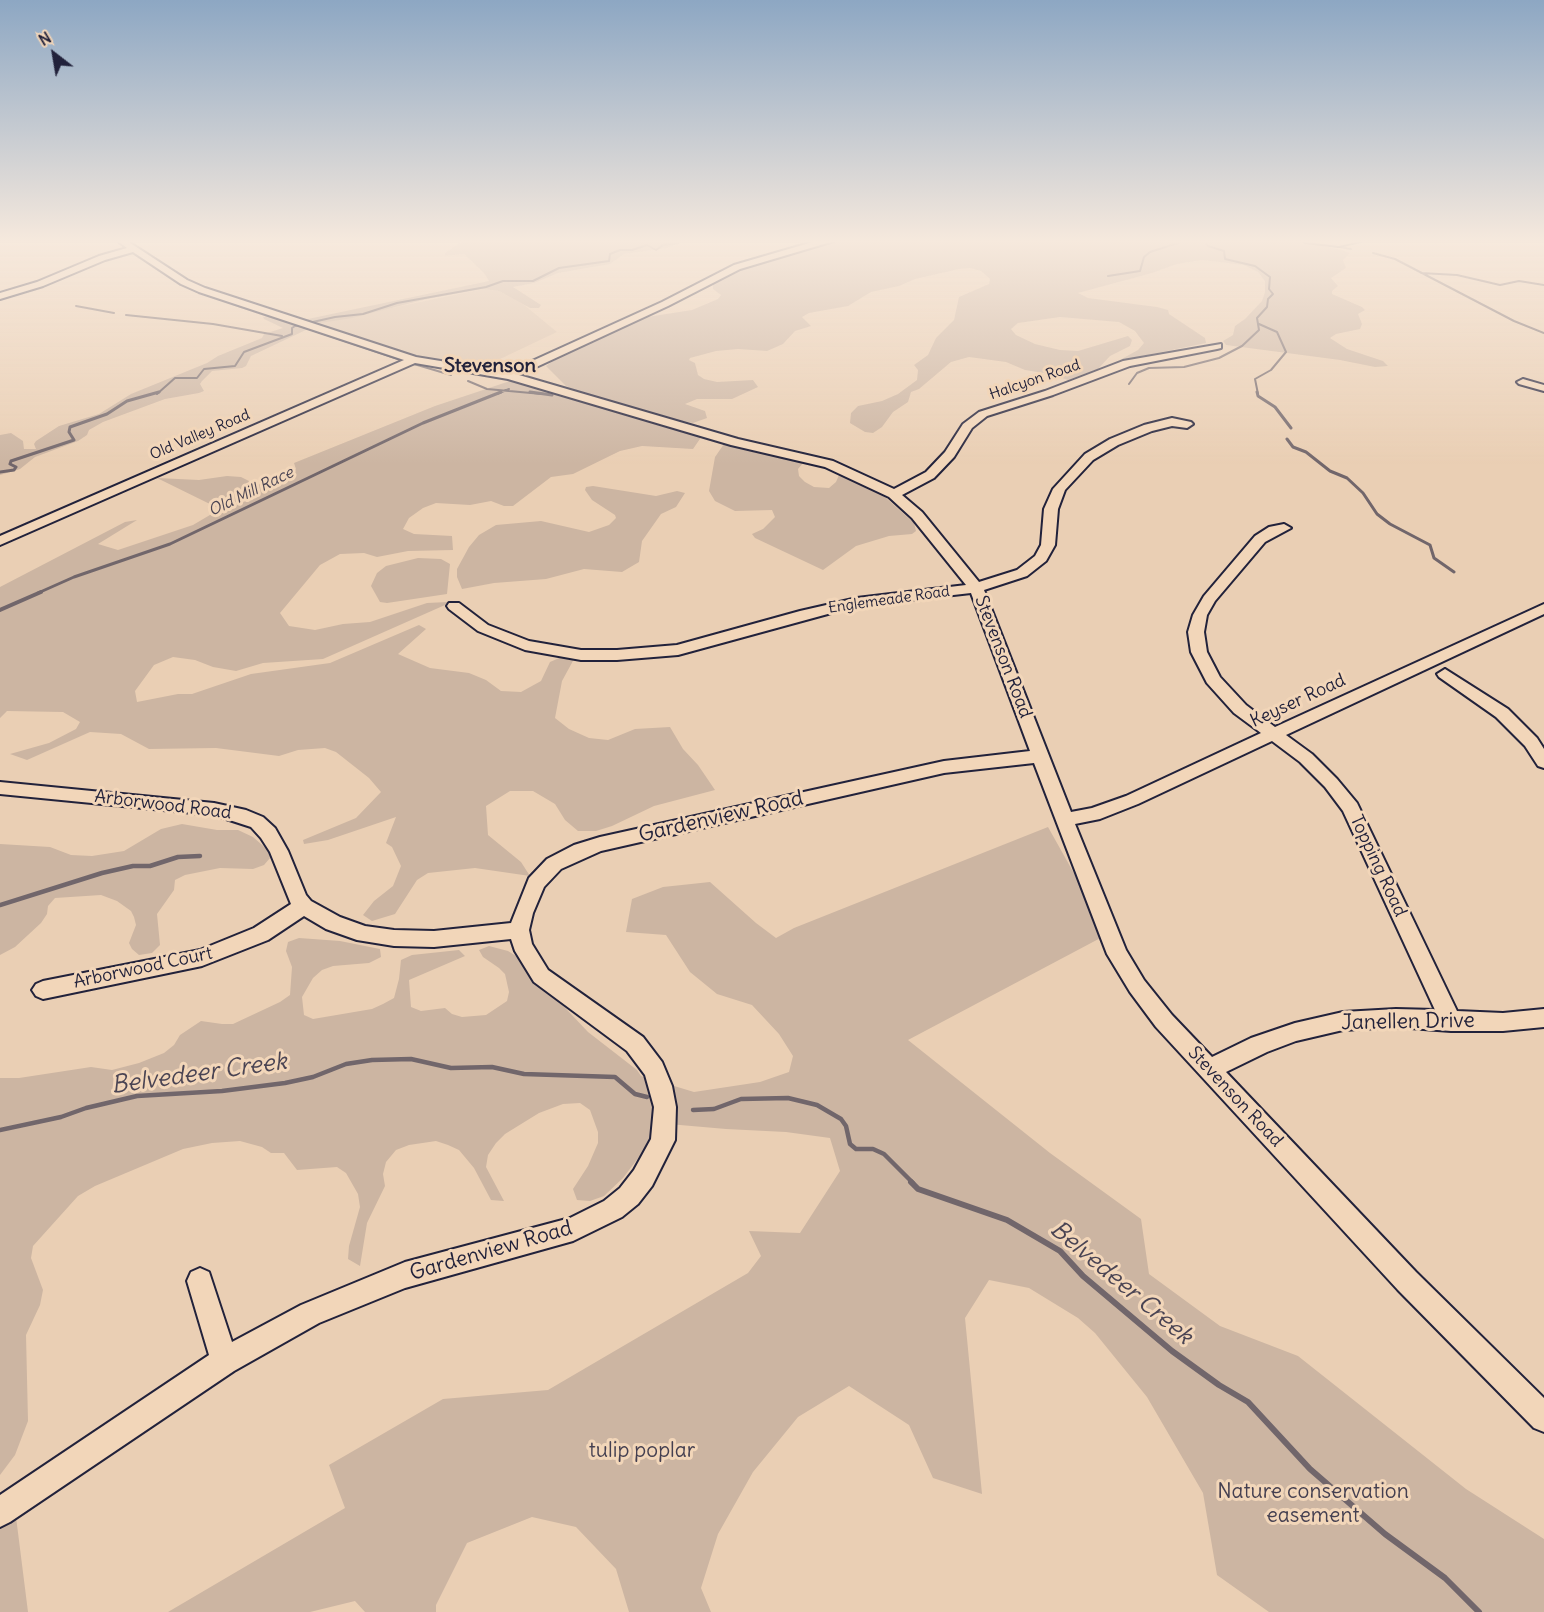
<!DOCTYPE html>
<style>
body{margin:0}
#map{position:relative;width:1544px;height:1612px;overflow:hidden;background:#eacfb4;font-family:Delius,sans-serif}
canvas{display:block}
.north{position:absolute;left:24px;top:24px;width:60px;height:60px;-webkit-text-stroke:4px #f2d6b9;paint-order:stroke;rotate:329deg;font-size:16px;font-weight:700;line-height:24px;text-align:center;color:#22223b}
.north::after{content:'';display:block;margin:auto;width:21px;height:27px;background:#22223b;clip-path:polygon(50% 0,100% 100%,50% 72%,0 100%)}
</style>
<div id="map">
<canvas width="1544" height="1612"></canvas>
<div class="north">N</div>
</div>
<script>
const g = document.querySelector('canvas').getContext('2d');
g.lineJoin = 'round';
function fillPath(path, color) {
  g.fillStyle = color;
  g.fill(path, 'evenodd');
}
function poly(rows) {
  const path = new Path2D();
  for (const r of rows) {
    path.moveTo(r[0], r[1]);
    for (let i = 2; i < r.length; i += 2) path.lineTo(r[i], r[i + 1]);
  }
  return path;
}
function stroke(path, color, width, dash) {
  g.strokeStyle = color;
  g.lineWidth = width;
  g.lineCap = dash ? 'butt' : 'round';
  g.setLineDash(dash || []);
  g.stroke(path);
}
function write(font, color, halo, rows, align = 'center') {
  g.font = font + ' Delius,sans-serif';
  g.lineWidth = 6;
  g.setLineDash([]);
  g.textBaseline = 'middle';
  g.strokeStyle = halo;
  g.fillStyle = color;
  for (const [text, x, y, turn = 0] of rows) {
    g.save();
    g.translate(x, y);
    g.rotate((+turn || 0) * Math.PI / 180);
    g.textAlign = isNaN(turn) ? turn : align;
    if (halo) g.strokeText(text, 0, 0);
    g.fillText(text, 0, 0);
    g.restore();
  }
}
const built = poly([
 [483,289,499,291,523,304,557,332,479,369,424,360,314,324]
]);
const green = poly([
 [462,239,689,239,668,248,624,254,610,264,558,273,534,283,513,287,541,305,539,308,530,308,499,291,483,289,427,299,352,318,314,324,303,320,489,281,484,273,464,254,445,256,445,253,464,240],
 [843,239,1292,239,1342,250,1350,253,1343,260,1346,268,1331,278,1338,286,1332,291,1332,294,1362,307,1365,310,1358,314,1362,324,1360,329,1336,334,1330,338,1347,349,1383,361,1388,366,1375,367,1340,360,1226,345,1223,341,1233,335,1235,326,1245,319,1262,301,1265,292,1265,281,1258,272,1244,265,1202,260,1177,264,1152,273,1078,293,1088,298,1157,307,1168,310,1169,314,1205,338,1206,343,1118,361,1138,350,1144,343,1135,331,1119,322,1060,317,1018,323,1011,329,1016,335,1035,344,1060,350,1078,351,1128,336,1132,340,1130,346,1110,356,1098,369,1068,380,1050,374,1025,370,1006,362,969,357,951,362,919,389,911,392,908,402,893,412,882,427,873,433,865,432,850,423,851,413,858,406,882,401,898,394,917,380,918,370,914,365,928,355,936,338,954,320,959,297,989,284,990,279,981,271,970,268,959,269,915,279,899,286,871,292,848,306,809,313,802,317,811,326,795,331,783,344,767,351,738,349,716,351,690,358,689,360,695,363,698,375,704,379,717,382,753,380,758,387,732,399,697,399,685,404,705,411,707,418,693,423,681,421,576,391,566,386,546,366,561,355,647,317,692,310,718,299,721,295,713,289,713,284,740,269],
 [269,316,310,328,251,356,246,366,242,368,212,371,202,381,200,384,204,391,199,393,165,399,103,422,89,430,87,435,78,441,35,457,20,469,0,475,0,435,11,433,23,441,24,449,36,449,34,444,36,441,59,426,99,414,131,394,207,363,218,356,262,338,264,334,283,328,264,319,263,317],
 [513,380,702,436,693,449,642,446,620,451,573,474,551,477,513,506,504,506,491,501,470,505,436,503,423,508,409,518,403,529,414,534,452,536,453,550,408,551,377,557,364,553,340,554,320,565,280,613,289,626,315,630,343,624,370,622,427,603,448,602,445,605,323,659,263,663,236,671,213,667,195,660,173,657,154,665,135,691,137,702,178,694,192,694,251,674,330,663,419,625,426,629,398,654,430,668,469,673,486,680,501,691,521,692,541,681,550,662,566,655,574,659,562,681,555,718,569,729,589,738,608,740,635,729,670,727,683,749,698,765,715,790,654,806,612,826,596,831,578,831,565,820,555,804,533,791,510,791,486,806,488,835,521,862,530,876,475,868,428,873,417,880,395,914,372,921,363,915,374,901,393,886,401,866,392,847,386,843,396,817,328,840,304,844,303,840,356,818,381,792,369,778,336,752,325,748,298,750,279,756,216,748,149,749,121,734,90,732,27,760,10,754,49,743,76,729,80,722,63,712,7,711,0,718,0,587,125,522,137,520,98,544,118,550,193,525,215,512,218,508,157,478,199,480,227,476,241,477,257,485,289,475,296,469,294,463,435,406],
 [730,443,810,463,803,463,798,469,799,476,805,482,814,487,829,488,836,482,839,475,845,473,876,489,914,523,916,531,912,534,889,536,856,546,823,570,755,538,752,534,763,529,775,517,772,510,735,511,715,501,709,491,715,457,724,444],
 [593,486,656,496,677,491,685,493,676,507,661,514,642,541,639,562,622,572,584,569,546,579,494,583,462,589,457,577,457,569,469,547,479,535,496,525,541,521,589,532,609,525,616,518,615,515,592,500,585,490,586,487],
 [418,558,441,559,450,564,447,594,387,603,380,602,371,586,377,573,386,566],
 [182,824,217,830,238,830,253,837,269,851,270,858,264,865,253,869,220,868,185,875,175,880,174,890,157,914,160,945,152,953,139,955,132,949,129,943,136,925,134,917,131,911,117,901,101,895,55,898,48,906,47,914,41,923,15,947,0,955,0,844,50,847,71,855,92,856,124,851,161,829],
 [1048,827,1108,934,908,1040,1050,1153,1141,1219,1149,1274,1220,1326,1298,1356,1466,1489,1544,1539,1544,1612,1269,1612,1217,1575,1203,1493,1147,1397,1095,1333,1078,1318,1029,1288,989,1280,965,1318,982,1494,933,1478,909,1425,849,1386,798,1417,753,1472,718,1534,701,1588,711,1612,629,1612,616,1569,576,1527,532,1517,467,1543,436,1605,436,1612,365,1612,355,1601,310,1612,168,1612,345,1508,329,1465,443,1399,548,1390,748,1273,761,1256,749,1231,800,1233,840,1171,830,1138,786,1132,726,1129,657,1123,648,1145,623,1178,604,1196,590,1201,577,1200,573,1189,588,1166,598,1143,598,1132,590,1110,580,1103,563,1104,539,1113,505,1134,496,1143,488,1155,486,1167,504,1201,491,1200,474,1168,459,1150,448,1145,436,1141,409,1145,396,1150,386,1162,383,1174,385,1186,367,1223,360,1266,348,1259,349,1246,360,1207,358,1194,346,1173,337,1167,297,1170,284,1153,271,1153,262,1147,240,1141,212,1143,183,1149,95,1186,78,1196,33,1246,31,1258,43,1290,40,1305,26,1335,28,1421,15,1455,0,1475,0,1078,19,1078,91,1067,112,1070,139,1063,164,1053,174,1045,180,1035,201,1021,222,1024,233,1024,280,1002,290,995,292,967,286,951,288,942,299,938,340,941,380,949,381,957,369,963,333,966,322,970,313,978,302,997,304,1015,313,1019,372,1009,383,1004,394,998,399,979,401,960,412,955,459,950,465,956,409,980,411,1007,421,1011,445,1008,452,1014,462,1017,486,1015,507,1001,509,992,505,974,499,968,483,957,479,950,489,946,508,951,516,956,588,1032,637,1070,641,1076,694,1092,760,1082,789,1072,793,1056,779,1034,752,1005,717,994,690,972,666,935,626,932,632,899,663,887,710,882,756,923,776,938,794,928],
 [15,1509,28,1612,0,1612,0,1516]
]);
const streamFar4 = poly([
 [1293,239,1306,241],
 [1317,243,1351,249],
 [1373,253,1395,259,1514,321,1544,333],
 [1421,273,1457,275,1500,285,1519,281,1544,285],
 [1108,276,1140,271,1144,257,1150,252,1190,239],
 [76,306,114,313],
 [126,315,213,324,282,336],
 [297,325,404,361],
 [414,364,451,375],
 [468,381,487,389,542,394],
 [1129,384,1137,373,1149,368,1184,367,1219,358,1242,346,1259,330,1257,318,1267,307,1268,299,1273,294,1269,289,1270,277,1255,266,1225,259,1224,251,1208,246,1203,239],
 [157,394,175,378,197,378,204,369,235,366,244,352,292,334,292,328,295,326,335,317,363,314,397,303,486,287,503,281,533,281,559,268,609,261,610,254,620,250,632,250,647,245,656,250,663,245,678,243,674,239],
 [497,394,509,389],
 [1258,394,1255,379,1271,370,1286,352,1277,332,1259,324]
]);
const streamFar3 = poly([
 [530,392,552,395],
 [1257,392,1258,396,1275,407,1291,428],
 [1287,439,1293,447,1306,452,1330,471,1347,478,1363,493,1377,514,1390,524,1430,545,1434,558,1454,572],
 [0,472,14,470,16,467,10,464,11,461,74,440,69,432,70,427,107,414,127,401,159,392],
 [38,593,74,577,170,544,423,423,501,392]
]);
const streamFar2 = poly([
 [0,610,41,592]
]);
const streamFar1 = poly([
 [0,905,102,873,133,866,150,866,178,857,200,856],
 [693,1110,714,1109,741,1099,788,1098,817,1105,841,1119,846,1126,850,1144,856,1149,873,1149,884,1154,913,1183],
 [0,1130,61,1117,86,1108,137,1096,222,1091,285,1083,313,1077,346,1064,372,1060,411,1059,451,1068,492,1067,524,1074,615,1077,635,1094,647,1097]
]);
const stream = poly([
 [911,1182,918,1189,1007,1220,1060,1251,1083,1276,1172,1351,1219,1385,1248,1402,1310,1469,1385,1534,1445,1578,1479,1612]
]);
const minor = poly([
 [115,239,124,239,187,280,205,288,416,357,508,372,662,302,734,265,823,239,835,239,834,241,740,269,668,306,519,375,738,439,833,461,894,489,926,472,945,452,963,424,979,412,1045,391,1123,361,1221,344,1221,348,1217,349,1130,366,1053,395,987,416,972,428,954,457,934,478,902,495,922,512,979,582,1017,570,1035,556,1041,545,1044,509,1053,489,1085,454,1110,439,1144,425,1172,418,1191,422,1193,424,1187,428,1172,426,1152,431,1118,445,1093,460,1065,490,1058,509,1055,545,1046,561,1027,576,984,590,1071,812,1092,808,1126,796,1261,733,1234,713,1207,683,1191,652,1188,632,1193,615,1204,596,1255,536,1269,527,1284,524,1291,528,1265,542,1215,601,1207,615,1204,632,1207,652,1220,677,1246,705,1275,727,1544,604,1544,614,1286,735,1312,754,1337,779,1357,803,1457,1011,1503,1013,1544,1009,1544,1027,1503,1031,1451,1031,1396,1027,1343,1030,1296,1041,1267,1052,1226,1072,1416,1272,1544,1398,1544,1432,1534,1428,1398,1290,1156,1027,1130,992,1107,954,1034,763,944,773,601,851,561,869,544,887,533,913,529,930,532,944,548,970,643,1037,662,1062,672,1086,676,1107,675,1140,652,1186,638,1204,622,1217,573,1241,405,1288,319,1323,234,1371,10,1522,0,1527,0,1495,209,1355,187,1281,191,1272,200,1268,209,1272,232,1342,301,1305,405,1262,570,1218,604,1201,620,1188,634,1170,651,1139,654,1107,645,1075,627,1051,534,982,515,951,511,939,434,947,394,946,357,940,326,929,304,916,268,940,202,966,43,999,36,996,32,990,36,984,43,981,200,950,254,928,291,904,270,852,261,838,251,827,214,815,0,794,0,782,214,803,246,810,263,817,275,828,288,851,306,895,311,901,340,917,365,926,394,930,434,931,511,923,529,878,547,859,574,845,600,837,944,761,1030,751,971,593,857,606,678,655,617,660,581,660,525,650,478,631,449,609,447,606,449,603,459,603,488,625,529,641,581,650,617,650,677,645,800,611,857,598,966,585,912,518,889,497,825,467,731,445,508,379,415,363,0,545,0,536,404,360,199,292,181,284,133,252,105,260,43,286,0,299,0,293,37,282,99,256,127,248,115,239],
 [1272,741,1300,762,1325,787,1343,811,1435,1010,1396,1009,1343,1012,1295,1023,1251,1038,1212,1057,1172,1015,1144,980,1126,950,1075,824,1100,819,1138,804,1272,741],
 [1301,239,1339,240,1369,239,1339,246,1305,242,1301,239],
 [1523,379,1544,385,1544,391,1519,384,1517,382,1523,379],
 [1445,669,1508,709,1537,738,1544,749,1544,768,1538,766,1525,746,1496,717,1439,677,1437,674,1445,669]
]);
const farStreetnames = [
 ["Halcyon Road",1035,380,-19],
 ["Old Valley Road",200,435,-23],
 ["Englemeade Road",889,600,-8]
];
const farWaternames = [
 ["Old Mill Race",251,492,-26]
];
const streetNames = [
 ["Stevenson Road",1003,657,69],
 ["Keyser Road",1298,701,-25],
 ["Arborwood Road",163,805,7],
 ["Topping Road",1378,866,65],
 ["Arborwood Court",143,968,-12],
 ["Stevenson Road",1235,1097,47]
];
const farDistrictnames = [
 ["Stevenson",490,366]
];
const nearStreetnames = [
 ["Gardenview Road",721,817,-13],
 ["Janellen Drive",1408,1022,-1],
 ["Gardenview Road",491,1251,-16]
];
const nearParknames = [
 ["tulip poplar",642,1451],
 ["Nature conservation",1313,1492],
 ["easement",1313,1516]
];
const nearWaternames = [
 ["Belvedeer Creek",199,1074,-8],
 ["Belvedeer Creek",1121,1283,40]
];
fillPath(built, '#dbc2ab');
fillPath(green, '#ccb5a2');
stroke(streamFar4, '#71666b', 2);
stroke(streamFar3, '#71666b', 3);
stroke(streamFar2, '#71666b', 4);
stroke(streamFar1, '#71666b', 4.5);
stroke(stream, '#71666b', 6);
stroke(minor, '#22223b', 4);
fillPath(minor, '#f2d6b9');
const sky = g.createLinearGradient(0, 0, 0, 464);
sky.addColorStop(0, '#8da7c3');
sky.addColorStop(0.52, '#f6e9dd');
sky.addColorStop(1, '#f6e9dd00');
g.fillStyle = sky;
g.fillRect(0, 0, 1544, 464);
write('15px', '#22223b', '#f2d6b9', farStreetnames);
write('italic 16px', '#4a4453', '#f2d6b9', farWaternames);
write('18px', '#22223b', '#f2d6b9', streetNames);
write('bold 20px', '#22223b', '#f2d6b9', farDistrictnames);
write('21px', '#22223b', '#f2d6b9', nearStreetnames);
write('21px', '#443f50', '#f2d6b9', nearParknames);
write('italic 24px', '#4a4453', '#f2d6b9', nearWaternames);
</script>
